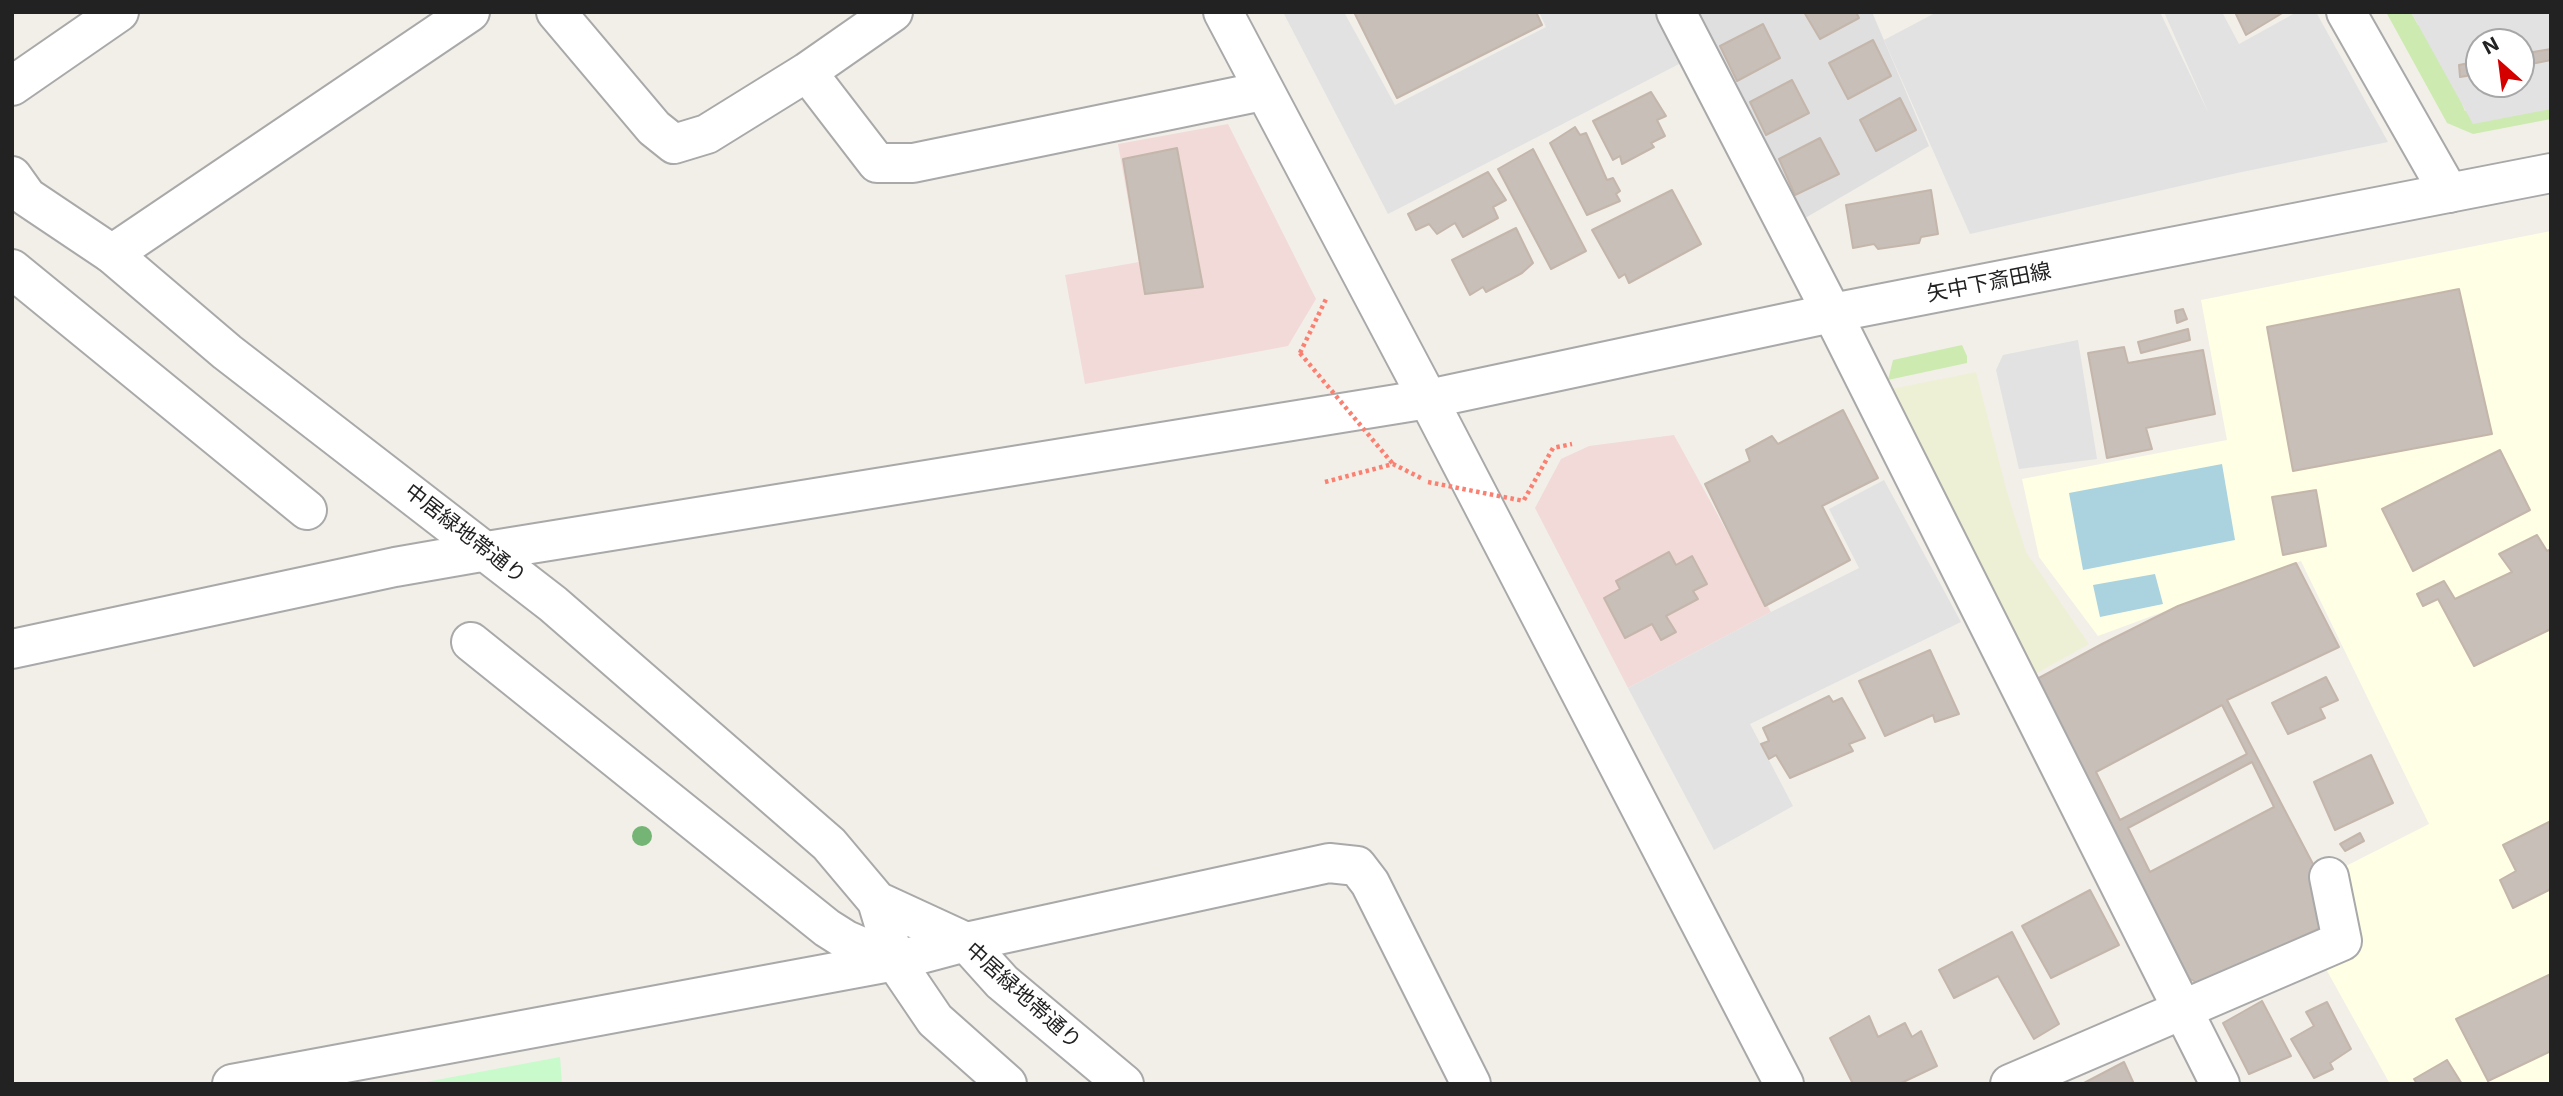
<!DOCTYPE html>
<meta charset="utf-8">
<style>
body{margin:0}
#map{position:relative;width:2563px;height:1096px;overflow:hidden;background:#f2efe9;font-family:Inter,sans-serif}
canvas{display:block}
.frame{position:absolute;inset:0;border:14px solid #222;pointer-events:none}
.north{position:absolute;left:2465px;top:28px;width:70px;height:70px;box-sizing:border-box;background:#fff;border:2px solid #a7a7a7;border-radius:50%;rotate:332deg;font-size:19px;font-weight:700;line-height:28px;text-align:center;color:#222}
.north::after{content:'';display:block;margin:auto;width:24px;height:32px;background:#d40000;clip-path:polygon(50% 0,100% 100%,50% 72%,0 100%)}
</style>
<div id="map">
<canvas width="2563" height="1096"></canvas>
<div class="frame"></div>
<div class="north">N</div>
</div>
<script>
const g = document.querySelector('canvas').getContext('2d');
g.lineJoin = 'round';
function fillPath(path, color) {
  g.fillStyle = color;
  g.fill(path, 'evenodd');
}
function poly(rows) {
  const path = new Path2D();
  for (const r of rows) {
    path.moveTo(r[0], r[1]);
    for (let i = 2; i < r.length; i += 2) path.lineTo(r[i], r[i + 1]);
  }
  return path;
}
function stroke(path, color, width, dash) {
  g.strokeStyle = color;
  g.lineWidth = width;
  g.lineCap = dash ? 'butt' : 'round';
  g.setLineDash(dash || []);
  g.stroke(path);
}
function write(font, color, halo, rows, align = 'center') {
  g.font = font + ' Inter,"Noto Sans JP",sans-serif';
  g.lineWidth = 7;
  g.setLineDash([]);
  g.textBaseline = 'middle';
  g.strokeStyle = halo;
  g.fillStyle = color;
  for (const [text, x, y, turn = 0] of rows) {
    g.save();
    g.translate(x, y);
    g.rotate((+turn || 0) * Math.PI / 180);
    g.textAlign = isNaN(turn) ? turn : align;
    if (halo) g.strokeText(text, 0, 0);
    g.fillText(text, 0, 0);
    g.restore();
  }
}
const residential = poly([
 [1691,12,1872,12,1929,146,1800,221]
]);
const commercial = poly([
 [1228,124,1316,299,1288,346,1085,384,1065,275,1139,262,1118,144],
 [1674,435,1771,612,1628,688,1535,508,1561,459,1589,446]
]);
const education = poly([
 [2551,231,2551,1084,2390,1084,2326,969,2358,954,2338,870,2429,824,2301,561,2098,636,2039,557,2022,479,2227,440,2201,300]
]);
const farmland = poly([
 [1976,372,2007,492,2026,552,2089,644,2030,677,1891,389]
]);
const grass = poly([
 [2386,12,2411,12,2418,25,2429,21,2465,111,2551,94,2551,119,2473,134,2447,123],
 [1962,345,1967,356,1967,363,1888,380,1893,360]
]);
const park = poly([
 [560,1057,562,1084,415,1084]
]);
const parking = poly([
 [1283,12,1344,12,1395,105,1546,27,1539,12,1655,12,1681,63,1388,214],
 [1937,12,2160,12,2209,114,2164,12,2222,12,2239,44,2297,12,2316,12,2388,142,2237,173,1970,234,1884,40],
 [2411,12,2551,12,2551,109,2473,124],
 [2479,42,2521,42,2521,84,2479,84],
 [2078,340,2097,459,2019,469,1996,370,2003,355],
 [1884,480,1961,622,1750,724,1793,806,1714,850,1628,688,1771,612,1859,568,1829,509]
]);
const water = poly([
 [2222,464,2235,540,2083,570,2069,493],
 [2155,574,2163,604,2100,617,2093,585]
]);
const building = poly([
 [1354,12,1536,12,1542,25,1397,98,1354,12],
 [1804,12,1856,12,1859,18,1820,39,1804,12],
 [2235,12,2284,12,2246,35,2235,12],
 [1763,24,1780,58,1737,81,1720,46,1763,24],
 [1873,40,1891,76,1848,99,1829,63,1873,40],
 [2551,49,2551,60,2521,66,2521,54,2551,49],
 [2479,61,2479,74,2460,77,2459,65,2479,61],
 [1792,80,1809,113,1766,135,1750,102,1792,80],
 [1651,92,1666,116,1657,120,1665,136,1651,143,1654,147,1622,164,1620,156,1613,160,1593,121,1651,92],
 [1900,98,1916,130,1876,151,1860,120,1900,98],
 [1575,127,1580,135,1586,133,1607,180,1613,178,1620,191,1616,194,1620,201,1587,215,1550,143,1575,127],
 [1820,138,1839,174,1795,195,1779,159,1820,138],
 [1177,148,1203,287,1145,294,1123,159,1177,148],
 [1533,149,1586,251,1551,269,1498,169,1533,149],
 [1488,172,1506,200,1493,207,1498,218,1463,237,1455,223,1437,234,1429,224,1416,230,1408,214,1488,172],
 [1672,190,1701,244,1629,283,1625,274,1619,278,1592,230,1672,190],
 [1931,190,1938,234,1921,237,1919,243,1878,249,1874,244,1853,248,1846,205,1931,190],
 [1516,228,1533,263,1522,273,1486,292,1483,287,1470,295,1452,260,1516,228],
 [2459,289,2492,434,2293,471,2267,327,2459,289],
 [2183,309,2187,319,2177,323,2175,311,2183,309],
 [2188,329,2190,340,2141,353,2138,342,2188,329],
 [2124,347,2128,363,2203,350,2215,414,2146,428,2152,449,2107,458,2088,353,2124,347],
 [1843,410,1878,478,1822,506,1850,560,1765,606,1705,484,1750,461,1746,450,1772,436,1778,444,1843,410],
 [2500,450,2530,510,2413,571,2382,509,2500,450],
 [2316,490,2326,546,2283,555,2272,497,2316,490],
 [2537,535,2547,551,2551,549,2551,629,2474,666,2438,599,2423,606,2417,594,2444,581,2455,599,2512,572,2499,554,2537,535],
 [1669,552,1676,565,1692,556,1707,584,1693,591,1698,599,1666,616,1676,632,1661,640,1652,624,1625,638,1604,598,1620,589,1616,581,1669,552],
 [2296,563,2339,647,2227,700,2313,864,2324,926,2201,985,2183,975,2037,679,2102,644,2178,606,2296,563],
 [1930,650,1959,714,1935,722,1933,715,1885,736,1859,681,1930,650],
 [2326,677,2338,700,2320,708,2325,718,2288,734,2272,703,2326,677],
 [1829,696,1833,702,1842,698,1865,738,1849,744,1853,751,1790,778,1776,755,1769,759,1761,744,1769,741,1763,728,1829,696],
 [2222,705,2247,754,2120,820,2096,772,2222,705],
 [2371,755,2393,803,2335,830,2314,782,2371,755],
 [2252,762,2274,807,2150,872,2128,828,2252,762],
 [2551,821,2551,889,2513,908,2500,880,2516,871,2503,845,2551,821],
 [2360,833,2364,841,2345,851,2340,844,2360,833],
 [2090,890,2119,945,2051,978,2022,926,2090,890],
 [2012,932,2059,1024,2034,1039,1998,976,1954,998,1939,970,2012,932],
 [2551,974,2551,1051,2488,1081,2456,1019,2551,974],
 [2262,1001,2291,1056,2249,1074,2223,1023,2262,1001],
 [2327,1002,2351,1049,2330,1063,2333,1069,2314,1078,2291,1039,2314,1026,2306,1012,2327,1002],
 [1869,1016,1878,1037,1905,1023,1912,1037,1921,1031,1937,1066,1899,1084,1853,1084,1830,1038,1869,1016],
 [2447,1060,2462,1084,2417,1084,2414,1079,2447,1060],
 [2124,1062,2134,1084,2082,1084,2124,1062]
]);
const path = poly([
 [1300,353,1327,297],
 [1325,482,1393,464,1423,479],
 [1524,500,1553,448,1572,444]
]);
const minor = poly([
 [556,12,654,128,674,144,707,134,807,72,893,12],
 [1676,12,1832,313,2220,1084],
 [2346,12,2449,193],
 [807,72,877,163,913,163,1263,91],
 [12,86,119,12],
 [112,254,470,12],
 [12,269,307,510],
 [471,642,827,928,846,940,895,961],
 [232,1084,895,961,966,942,1329,863,1357,866,1370,883,1471,1084],
 [2010,1084,2342,941,2329,877]
]);
const tertiary = poly([
 [1223,12,1428,399,1784,1084],
 [12,176,27,197,112,254,227,352,553,604,829,844,877,901,895,961,935,1020,1007,1084],
 [12,649,395,567,487,551,1428,399,1832,313,2551,173],
 [877,901,966,942,1002,982,1124,1084]
]);
const pathBridge = poly([
 [1300,353,1393,464],
 [1428,482,1524,501]
]);
const trees = [
 [642,836]
];
const streetNames = [
 ["矢中下斎田線",1989,283,-11],
 ["中居緑地帯通り",465,534,38],
 ["中居緑地帯通り",1023,996,42]
];
fillPath(residential, '#e0dfdf');
fillPath(commercial, '#f2dad9');
fillPath(education, '#ffffe5');
fillPath(farmland, '#eef0d5');
fillPath(grass, '#cdebb0');
fillPath(park, '#c8facc');
fillPath(parking, '#e2e2e2');
fillPath(water, '#aad3df');
fillPath(building, '#c7bfb8');
stroke(building, '#c4b6ab', 2);
stroke(minor, '#a9a9a9', 42);
stroke(tertiary, '#a9a9a9', 42);
stroke(path, '#fa8072', 4.5, [3.5, 3.5]);
stroke(minor, '#fff', 38);
stroke(tertiary, '#fff', 38);
stroke(pathBridge, '#fa8072', 4.5, [3.5, 3.5]);
g.fillStyle = '#74b475';
for (const [x, y] of trees) {
  g.beginPath();
  g.arc(x, y, 10, 0, 2 * Math.PI);
  g.fill();
}
write('21px', '#222', '#fff', streetNames);
</script>
